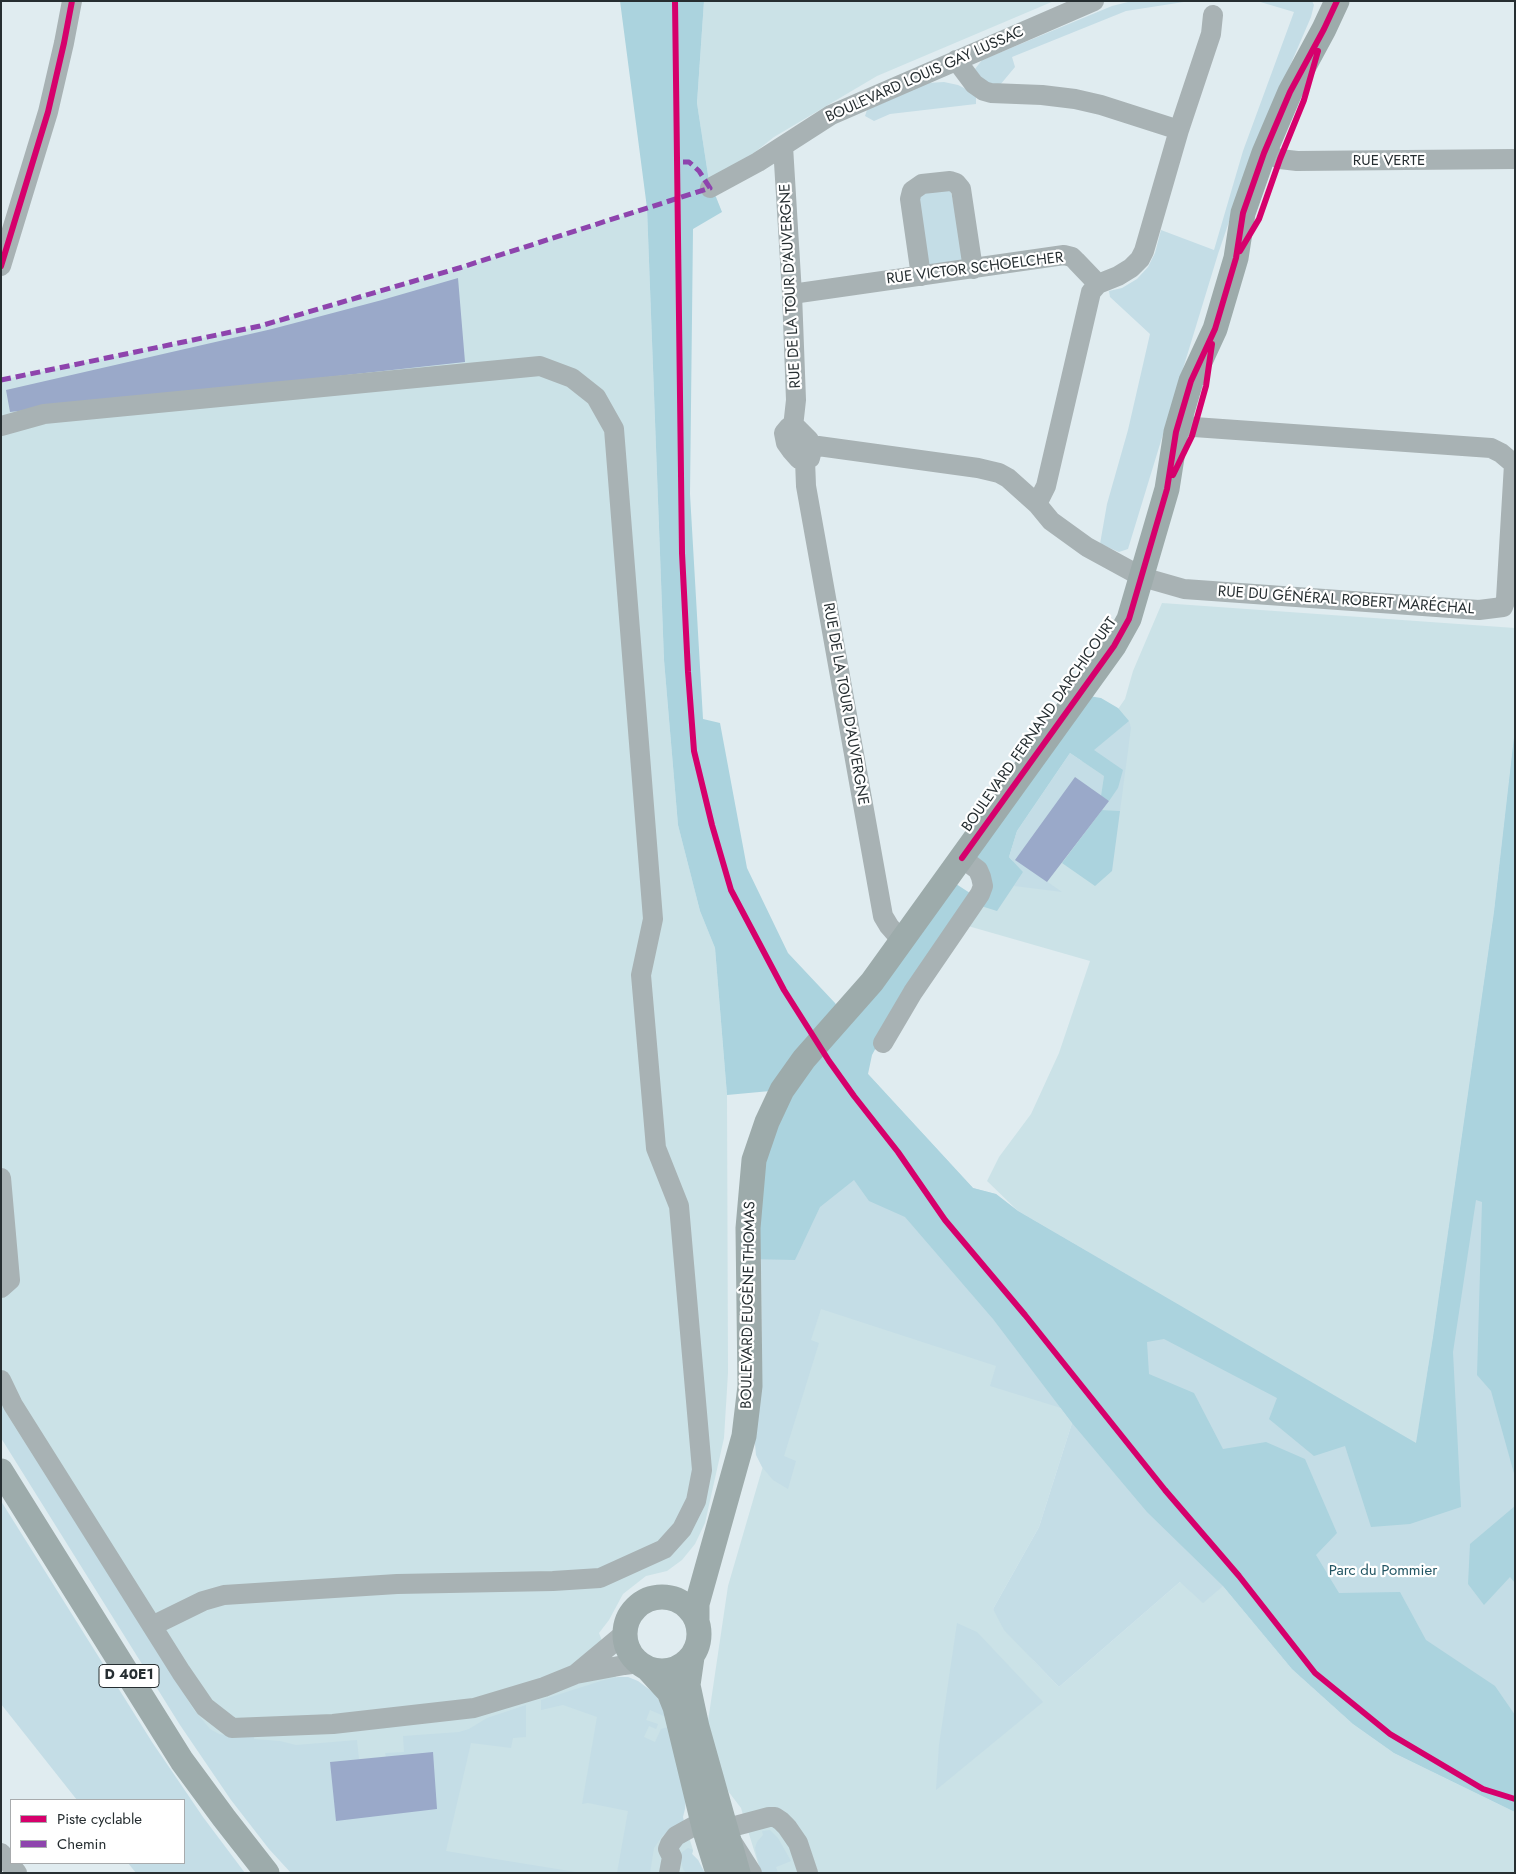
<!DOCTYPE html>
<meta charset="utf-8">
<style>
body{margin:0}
#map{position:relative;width:1516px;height:1874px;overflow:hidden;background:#e0ecf0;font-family:Jost,sans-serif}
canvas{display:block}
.frame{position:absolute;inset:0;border:2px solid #262e31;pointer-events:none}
.legend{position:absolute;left:10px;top:1799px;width:175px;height:65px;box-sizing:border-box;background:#fff;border:1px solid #a8abad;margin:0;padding:6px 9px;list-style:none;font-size:15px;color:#262e31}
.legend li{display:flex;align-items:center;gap:10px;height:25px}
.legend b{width:25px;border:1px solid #a8abad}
</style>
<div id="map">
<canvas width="1516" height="1874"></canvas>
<div class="frame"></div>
<ul class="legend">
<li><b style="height:6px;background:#d6006c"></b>Piste cyclable</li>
<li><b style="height:6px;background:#8e44ad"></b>Chemin</li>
</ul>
</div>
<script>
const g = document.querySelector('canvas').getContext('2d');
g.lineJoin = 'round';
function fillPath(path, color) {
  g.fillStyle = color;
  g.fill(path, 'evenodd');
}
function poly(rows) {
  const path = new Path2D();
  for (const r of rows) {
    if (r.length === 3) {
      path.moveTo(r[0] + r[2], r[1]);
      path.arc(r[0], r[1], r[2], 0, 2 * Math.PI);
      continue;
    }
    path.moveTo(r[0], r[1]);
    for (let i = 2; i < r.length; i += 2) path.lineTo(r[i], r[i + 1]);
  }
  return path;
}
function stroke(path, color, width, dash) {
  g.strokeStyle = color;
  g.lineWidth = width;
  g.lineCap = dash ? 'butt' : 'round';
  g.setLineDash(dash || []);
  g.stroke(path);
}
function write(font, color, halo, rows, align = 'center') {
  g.font = font + ' Jost,sans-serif';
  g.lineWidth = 4.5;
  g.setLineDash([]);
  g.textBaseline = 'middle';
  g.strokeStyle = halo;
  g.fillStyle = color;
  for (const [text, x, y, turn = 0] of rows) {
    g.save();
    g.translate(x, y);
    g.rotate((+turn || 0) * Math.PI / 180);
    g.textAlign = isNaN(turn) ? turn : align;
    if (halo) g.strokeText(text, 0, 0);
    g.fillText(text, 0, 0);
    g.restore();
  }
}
const built = poly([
 [704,1,1054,1,877,76,774,137,710,188,697,103],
 [647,208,664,660,678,825,700,911,715,948,727,1095,728,1373,724,1438,705,1523,695,1544,682,1560,667,1571,646,1576,623,1594,609,1620,599,1633,618,1682,666,1717,668,1727,646,1809,684,1821,693,1850,692,1854,698,1860,704,1873,314,1873,235,1779,1,1408,1,380,260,326,459,268],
 [1162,603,1515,628,1515,728,1494,912,1433,1337,1416,1444,1018,1211,987,1181,999,1157,1031,1114,1059,1053,1090,961,968,926,1125,699,1133,671],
 [817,1281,1011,1343,1072,1423,1039,1527,993,1609,1034,1661,1059,1687,1180,1582,1223,1586,1292,1669,1353,1724,1394,1753,1515,1812,1515,1873,761,1873,741,1808,728,1791,707,1728,728,1586]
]);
const green = poly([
 [1132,1,1190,1,1126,11,1012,57,1015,67,1000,85,990,84,983,81,975,69,982,60,1112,6],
 [1257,1,1312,1,1314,5,1311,17,1252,154,1218,254,1128,549,1119,552,1100,544,1107,504,1128,430,1150,334,1110,297,1109,291,1122,288,1137,279,1148,267,1155,253,1161,230,1214,250,1243,151,1294,12],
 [944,82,958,85,976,94,976,104,890,114,874,121,865,116,867,110,928,83],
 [950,187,967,264,926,269,917,193],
 [1129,721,1131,728,1120,811,1102,810,1118,788,1093,750],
 [1515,728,1515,1812,1394,1753,1353,1724,1292,1669,1223,1586,1203,1603,1180,1582,1059,1687,1004,1630,993,1609,1039,1527,1072,1423,1061,1408,990,1386,996,1366,821,1309,811,1340,819,1343,784,1456,796,1461,788,1489,773,1480,762,1467,756,1455,754,1433,762,1386,761,1259,868,1074,973,1188,996,1194,1018,1211,1416,1443,1433,1337,1494,912],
 [1070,753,1104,776,1101,796,1075,777,1016,860,1062,892,1014,886,1023,872,1009,857,1017,831],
 [1,1405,194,1710,210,1729,219,1734,236,1737,254,1737,254,1739,280,1741,296,1745,357,1740,359,1759,330,1762,337,1821,433,1753,386,1757,385,1753,404,1752,403,1736,459,1732,469,1729,487,1718,526,1705,526,1737,513,1738,511,1748,471,1743,446,1851,582,1873,291,1873,269,1849,231,1800,180,1725,1,1438],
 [1,1501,152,1742,203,1817,245,1873,136,1873,128,1863,184,1863,184,1800,77,1800,1,1704],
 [957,1623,977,1632,1043,1702,936,1790,939,1745],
 [618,1677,628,1677,638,1681,654,1693,663,1706,666,1717,650,1710,646,1720,658,1724,656,1729,649,1726,644,1737,655,1742,661,1729,668,1727,686,1798,685,1809,683,1817,684,1821,663,1835,654,1848,650,1873,617,1873,628,1811,588,1803,582,1804,597,1717,563,1705,541,1710,541,1700,604,1680],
 [770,1830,778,1838,791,1861,776,1867,778,1873,761,1873,755,1848,757,1842,763,1835,762,1831],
 [688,1848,693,1850,692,1854,698,1860,705,1873,686,1873,683,1869,680,1858,681,1853]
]);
const forest = poly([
 [620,1,704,1,697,103,710,188,716,197,722,212,693,229,690,494,703,719,720,723,747,868,788,953,835,1003,843,1015,953,882,973,895,886,1029,872,1055,868,1074,973,1188,996,1194,1018,1211,1416,1443,1433,1337,1494,912,1515,728,1515,1477,1491,1391,1477,1375,1482,1202,1476,1200,1453,1352,1461,1507,1410,1524,1371,1527,1345,1446,1314,1456,1269,1419,1277,1398,1164,1339,1147,1342,1149,1374,1194,1393,1223,1449,1266,1442,1305,1459,1337,1533,1316,1555,1339,1593,1400,1592,1426,1640,1495,1686,1515,1715,1515,1812,1394,1753,1353,1724,1292,1669,1223,1586,1147,1512,1072,1423,993,1319,905,1217,869,1201,854,1180,820,1207,795,1260,749,1259,748,1228,781,1090,727,1095,715,948,700,911,678,825,664,660,647,208],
 [1089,696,1101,698,1118,708,1129,721,1094,750,1123,770,1118,788,1109,801,1101,796,1104,776,1070,753,1017,831,1009,857,1023,872,997,911,981,906,975,855],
 [1102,810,1120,811,1112,871,1095,886,1062,863],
 [1515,1506,1515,1583,1510,1577,1484,1605,1468,1584,1470,1544]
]);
const water = poly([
 [458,278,465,362,10,412,6,390,272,329,382,300],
 [1075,777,1109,801,1047,882,1015,860],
 [433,1752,437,1809,336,1821,330,1762]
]);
const minor = poly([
 [956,60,974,84,984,91,991,93,1042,95,1075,99,1101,105,1179,130],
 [783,146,792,294,796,400,793,427],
 [1264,153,1280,159,1297,161,1515,159],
 [710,188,758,162,831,115,1094,1],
 [1,266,48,112,64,43,72,1],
 [921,276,910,199,912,191,922,184,950,181,956,183,961,189,973,269],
 [792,294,1064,255,1072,257,1076,261,1098,284],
 [1,426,44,414,540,366,572,378,596,397,614,429,653,919,641,975,656,1148,679,1206,702,1470,696,1501,682,1529,664,1549,600,1578,553,1581,397,1584,224,1595,203,1601,152,1626],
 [789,427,796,427,809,440,812,450,810,458,805,460,799,459,791,450,786,443,784,433,789,427],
 [811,445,978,468,999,473,1008,478,1037,504,1051,521,1087,547,1142,577,1184,589,1479,610,1503,607,1506,599,1514,464,1501,453,1491,448,1194,427,1179,423],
 [805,460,806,486,883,916,889,926,902,941],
 [1037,504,1046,486,1091,292,1098,284,1118,276,1131,268,1140,259,1144,251,1179,130,1211,34,1213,15],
 [883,1043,913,992,980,894,983,886,981,877,978,870,962,858],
 [1,1178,10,1280,1,1288],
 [1,1380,13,1405,181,1672,205,1707,232,1728,333,1724,474,1708,544,1687,576,1674,624,1665,639,1663],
 [577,1673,625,1633],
 [1,1853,17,1873],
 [669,1873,672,1857,668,1849,670,1844,676,1836,703,1821],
 [752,1873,724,1829,769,1817,775,1817,781,1821,787,1827,798,1843,808,1873]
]);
const major = poly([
 [1,1471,182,1761,224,1818,267,1873],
 [662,1634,37],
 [697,1619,697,1604,744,1436,750,1386,748,1228,754,1160,767,1122,782,1090,804,1059,872,982,1114,646,1129,619,1167,489,1176,432,1191,381,1215,329,1236,258,1243,213,1264,153,1290,92,1324,29,1337,1],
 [692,1657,688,1685,697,1727,738,1873],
 [648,1669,669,1692,675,1707,705,1831,718,1873]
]);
const quiet = poly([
 [1,380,260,326,459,268,710,188,699,171,689,162,676,162]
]);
const cycleway = poly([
 [675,1,682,553,688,672,694,751,712,825,731,890,784,990,829,1061,854,1096,898,1152,945,1220,1025,1315,1165,1490,1239,1576,1315,1673,1390,1734,1483,1789,1515,1799],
 [1240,251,1259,219,1280,159,1304,100,1318,51],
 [1,266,48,112,64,43,72,1],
 [1173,475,1192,436,1206,386,1212,344],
 [962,858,1114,646,1129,619,1167,489,1176,432,1191,381,1215,329,1236,258,1243,213,1264,153,1290,92,1324,29,1337,1]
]);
const shields = [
 [129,1676,60]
];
const shieldNames = [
 ["D 40E1",129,1676]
];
const streetNames = [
 ["BOULEVARD LOUIS GAY LUSSAC",925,75,-24],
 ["RUE VERTE",1389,161],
 ["RUE VICTOR SCHOELCHER",975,269,-7],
 ["RUE DE LA TOUR D'AUVERGNE",791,286,-93],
 ["RUE DU GÉNÉRAL ROBERT MARÉCHAL",1346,601,4],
 ["RUE DE LA TOUR D'AUVERGNE",845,704,80],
 ["BOULEVARD FERNAND DARCHICOURT",1040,725,-55],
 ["BOULEVARD EUGÈNE THOMAS",749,1305,-89]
];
const parkNames = [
 ["Parc du Pommier",1383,1571]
];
fillPath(built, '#cbe2e7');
fillPath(green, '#c4dde6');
fillPath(forest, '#abd3de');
fillPath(water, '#9aa9c9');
stroke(minor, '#a8b2b4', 20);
stroke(major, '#9dabab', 25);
stroke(quiet, '#8e44ad', 5, [10, 5]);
stroke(cycleway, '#d6006c', 6);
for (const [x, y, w] of shields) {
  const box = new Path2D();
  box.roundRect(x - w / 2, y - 11.5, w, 23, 4);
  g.fillStyle = '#fff';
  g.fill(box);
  stroke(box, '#262e31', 1);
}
write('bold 14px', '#262e31', null, shieldNames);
write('15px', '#262e31', '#fff', streetNames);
write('15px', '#235664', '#fff', parkNames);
</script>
